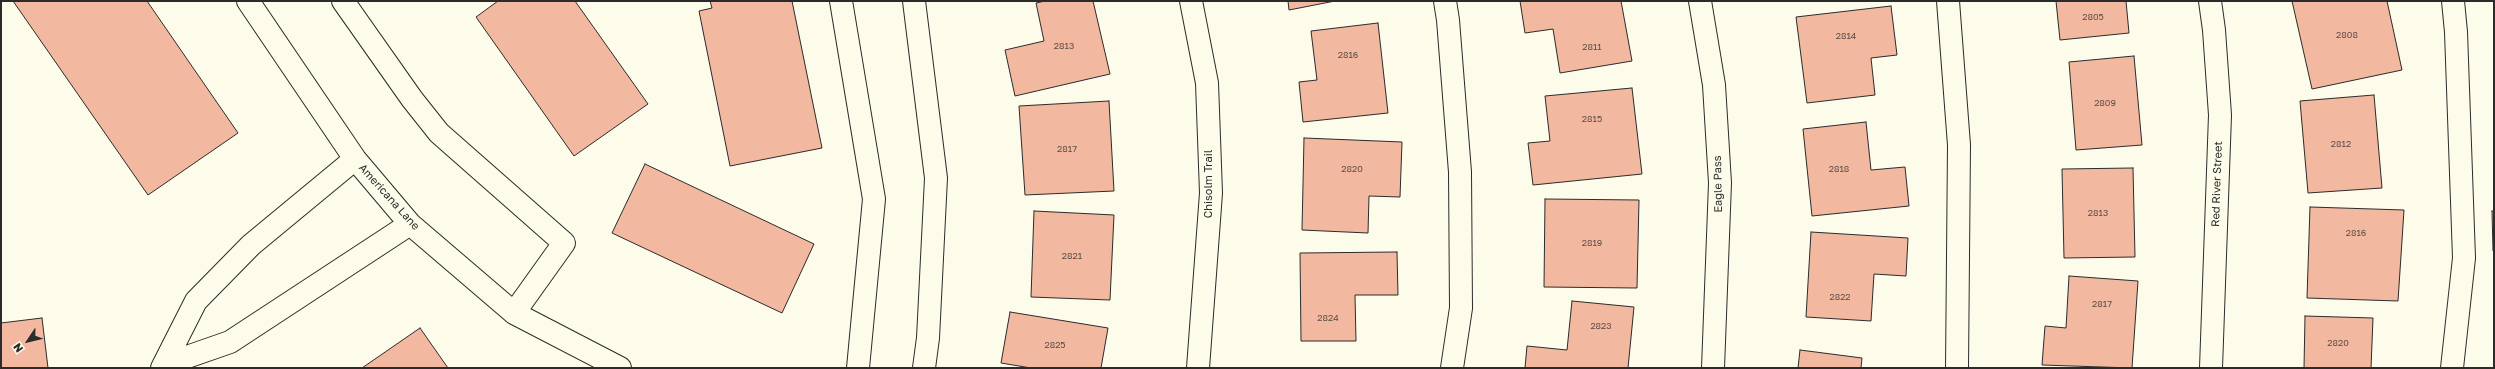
<!DOCTYPE html>
<style>
body{margin:0}
#map{position:relative;width:2495px;height:369px;overflow:hidden;background:#fdfbea;font-family:"Golos Text",sans-serif}
canvas{display:block}
.frame{position:absolute;inset:0;border:2px solid #2b2b2b;pointer-events:none}
.north{position:absolute;left:8px;top:321px;width:40px;height:40px;-webkit-text-stroke:3px #fdfbea;paint-order:stroke;rotate:235deg;font-size:11px;font-weight:700;line-height:16px;text-align:center;color:#2b2b2b}
.north::after{content:'';display:block;margin:auto;width:14px;height:18px;background:#2b2b2b;clip-path:polygon(50% 0,100% 100%,50% 72%,0 100%)}
</style>
<div id="map">
<canvas width="2495" height="369"></canvas>
<div class="frame"></div>
<div class="north">N</div>
</div>
<script>
const g = document.querySelector('canvas').getContext('2d');
g.lineJoin = 'round';
function fillPath(path, color) {
  g.fillStyle = color;
  g.fill(path, 'evenodd');
}
function poly(rows) {
  const path = new Path2D();
  for (const r of rows) {
    path.moveTo(r[0], r[1]);
    for (let i = 2; i < r.length; i += 2) path.lineTo(r[i], r[i + 1]);
  }
  return path;
}
function stroke(path, color, width, dash) {
  g.strokeStyle = color;
  g.lineWidth = width;
  g.lineCap = dash ? 'butt' : 'round';
  g.setLineDash(dash || []);
  g.stroke(path);
}
function write(font, color, halo, rows, align = 'center') {
  g.font = font + ' "Golos Text",sans-serif';
  g.lineWidth = 3;
  g.setLineDash([]);
  g.textBaseline = 'middle';
  g.strokeStyle = halo;
  g.fillStyle = color;
  for (const [text, x, y, turn = 0] of rows) {
    g.save();
    g.translate(x, y);
    g.rotate((+turn || 0) * Math.PI / 180);
    g.textAlign = isNaN(turn) ? turn : align;
    if (halo) g.strokeText(text, 0, 0);
    g.fillText(text, 0, 0);
    g.restore();
  }
}
const building = poly([
 [13,1,147,1,238,133,148,195,13,1],
 [498,1,575,1,648,104,574,156,476,17,498,1],
 [710,1,792,1,822,148,730,166,699,11,712,8,710,1],
 [1045,1,1093,1,1110,74,1015,96,1005,50,1044,41,1036,3,1045,1],
 [1288,1,1335,1,1289,10,1288,1],
 [1520,1,1621,1,1632,61,1560,73,1553,29,1525,33,1520,1],
 [2056,1,2126,1,2129,33,2060,40,2056,1],
 [2292,1,2387,1,2402,70,2312,89,2292,1],
 [1891,6,1897,55,1871,58,1875,95,1807,103,1796,17,1891,6],
 [1378,23,1388,113,1303,122,1299,82,1317,80,1311,31,1378,23],
 [2134,56,2142,145,2076,150,2069,62,2134,56],
 [1632,88,1642,174,1533,185,1528,143,1550,141,1545,96,1632,88],
 [2374,95,2382,188,2308,193,2300,101,2374,95],
 [1109,101,1114,191,1025,195,1019,106,1109,101],
 [1866,122,1871,170,1905,167,1909,206,1812,216,1803,129,1866,122],
 [1304,138,1402,142,1400,197,1369,196,1368,233,1302,230,1304,138],
 [645,164,814,244,782,313,612,233,645,164],
 [2133,168,2135,257,2064,258,2062,169,2133,168],
 [1545,199,1639,200,1637,288,1544,287,1545,199],
 [2310,207,2404,210,2398,301,2307,298,2310,207],
 [1034,211,1114,215,1110,300,1031,297,1034,211],
 [2492,211,2494,211,2494,251,2493,251,2492,211],
 [1811,232,1908,238,1906,276,1874,274,1871,321,1806,317,1811,232],
 [1397,252,1398,295,1355,295,1356,341,1301,341,1300,253,1397,252],
 [2069,276,2138,281,2132,368,2042,365,2045,326,2066,328,2069,276],
 [1572,301,1634,307,1628,368,1525,368,1527,346,1567,350,1572,301],
 [1010,312,1108,328,1101,368,1031,368,1001,363,1010,312],
 [2305,316,2373,318,2371,368,2304,368,2305,316],
 [42,318,48,368,1,368,1,323,42,318],
 [420,328,448,368,362,368,420,328],
 [1800,350,1862,358,1861,368,1798,368,1800,350]
]);
const minor = poly([
 [248,1,355,159,410,224,514,313,620,368],
 [343,1,412,99,439,133,564,243,514,313],
 [841,1,874,199,858,368],
 [914,1,936,178,928,338,924,368],
 [1191,1,1207,83,1211,193,1198,368],
 [1445,1,1448,20,1460,172,1461,308,1452,368],
 [1700,1,1714,85,1720,183,1713,368],
 [1948,1,1959,145,1957,368],
 [2210,1,2214,30,2220,115,2211,368],
 [164,365,230,342,410,224],
 [162,368,196,301,251,245,355,159],
 [2452,368,2464,258,2456,32,2453,1]
]);
const numberNames = [
 ["2805",2093,17],
 ["2808",2347,35],
 ["2814",1846,36],
 ["2813",1064,46],
 ["2811",1592,47],
 ["2816",1348,55],
 ["2809",2105,103],
 ["2815",1592,119],
 ["2812",2341,144],
 ["2817",1067,149],
 ["2820",1352,169],
 ["2818",1839,169],
 ["2813",2098,213],
 ["2816",2356,233],
 ["2819",1592,243],
 ["2821",1072,256],
 ["2822",1840,297],
 ["2817",2102,304],
 ["2824",1328,318],
 ["2823",1601,326],
 ["2820",2338,343],
 ["2825",1055,345]
];
const streetNames = [
 ["Chisolm Trail",1209,184,-90],
 ["Eagle Pass",1718,184,-91],
 ["Red River Street",2217,184,-88],
 ["Americana Lane",389,197,48]
];
fillPath(building, '#f2b8a0');
stroke(building, '#2b2b2b', 1);
stroke(minor, '#2b2b2b', 24);
stroke(minor, '#fdfbea', 22);
write('9px', '#5d4e48', null, numberNames);
write('11px', '#2b2b2b', '#fdfbea', streetNames);
</script>
